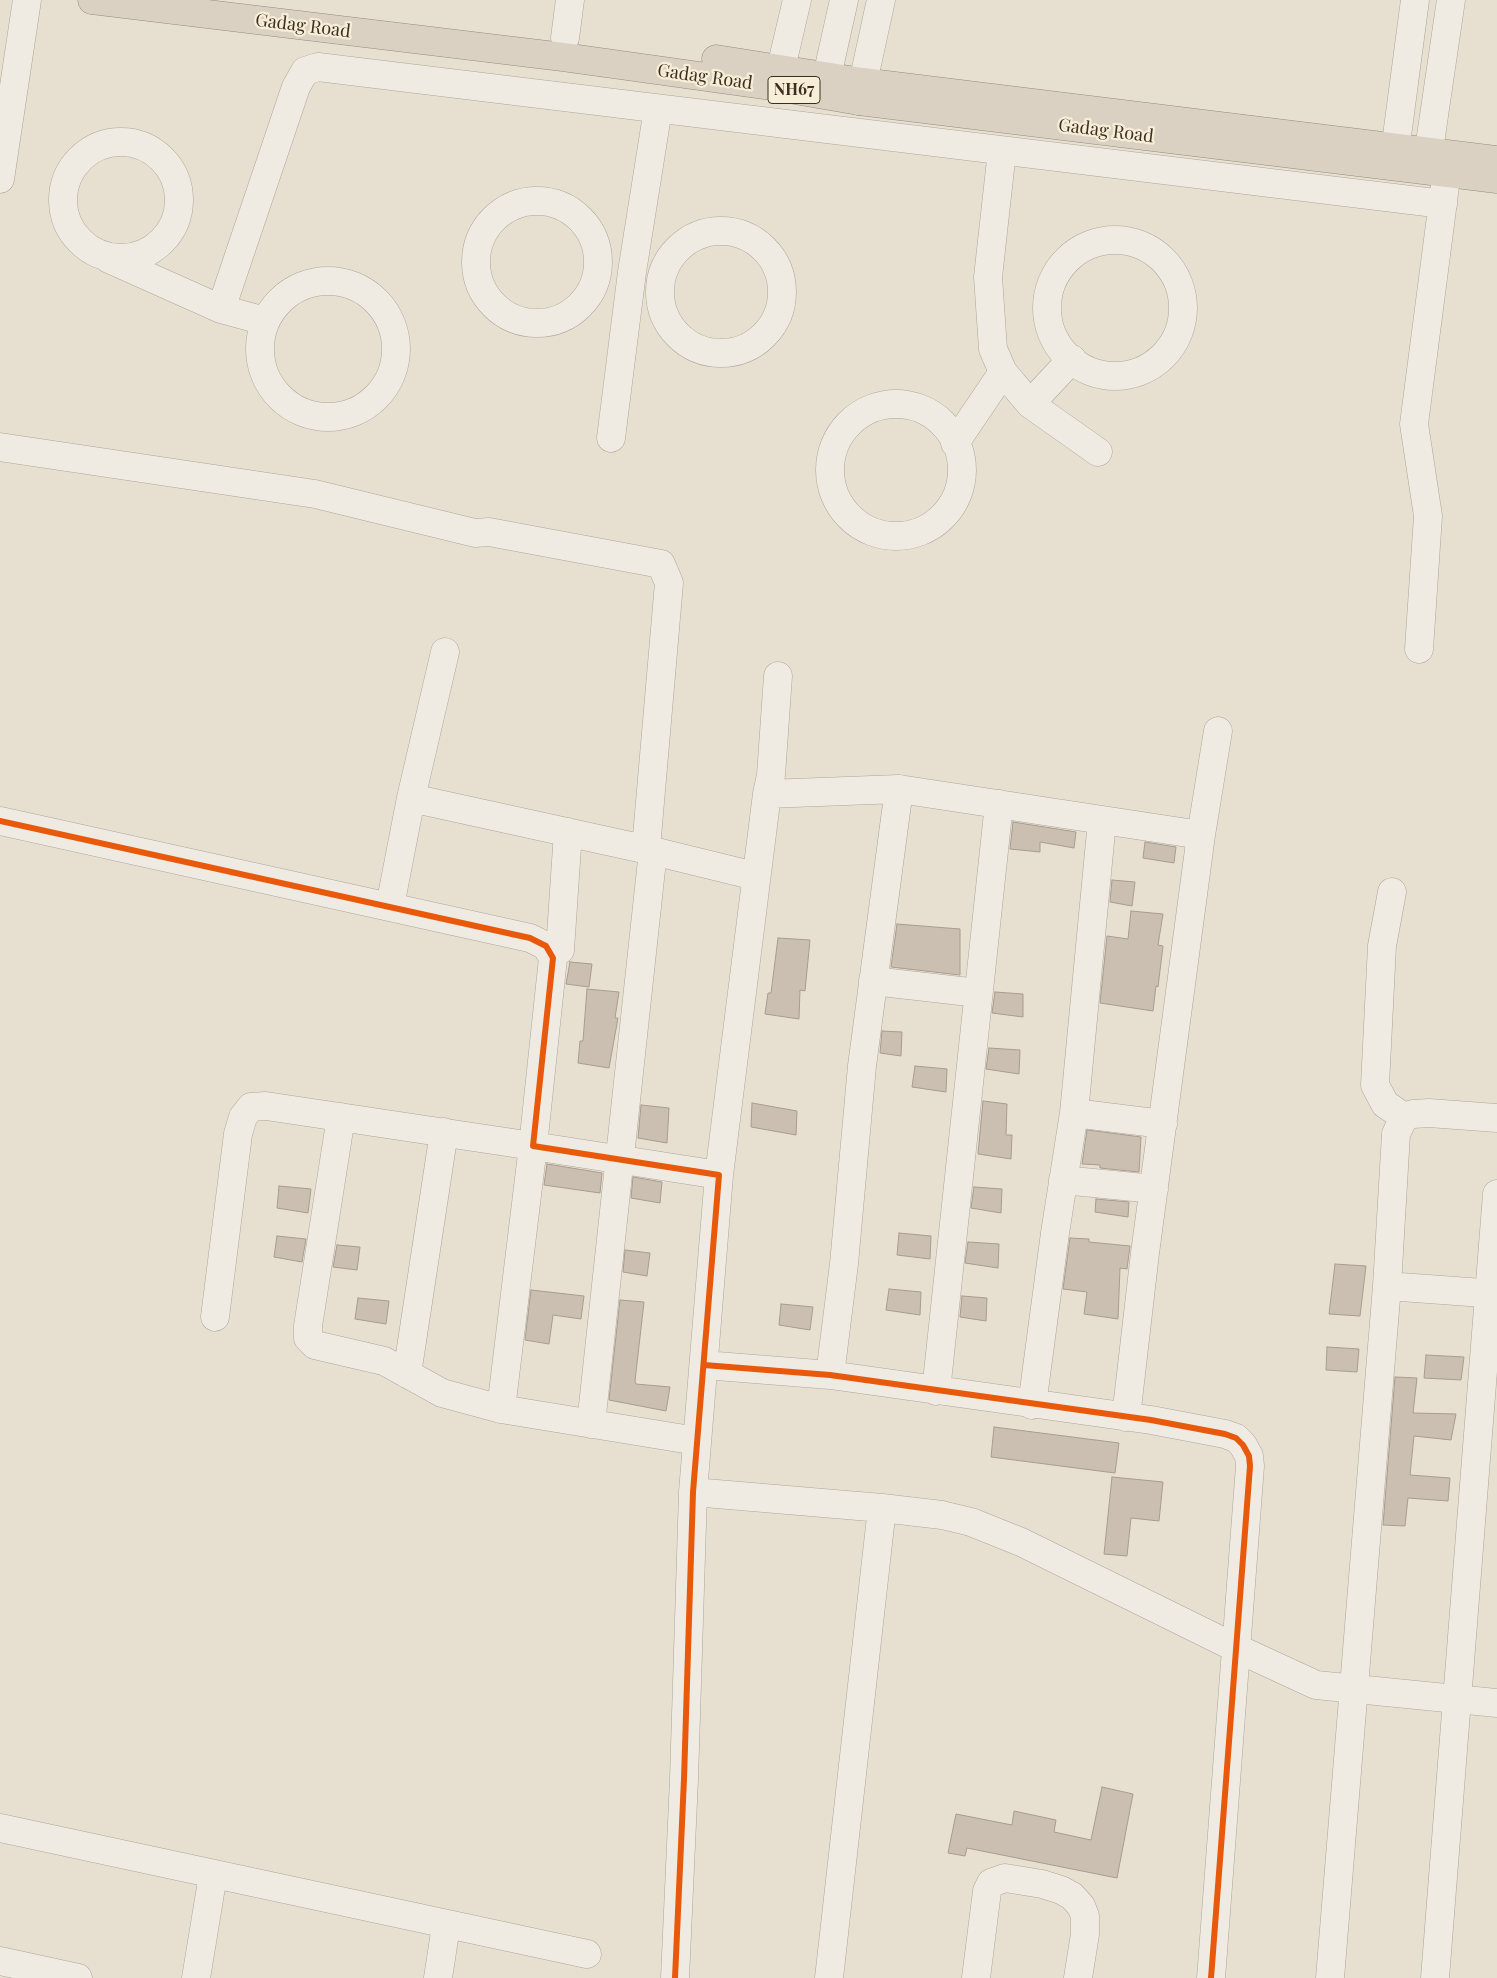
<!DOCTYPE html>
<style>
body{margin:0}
canvas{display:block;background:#e7e0d1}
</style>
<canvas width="1497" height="1978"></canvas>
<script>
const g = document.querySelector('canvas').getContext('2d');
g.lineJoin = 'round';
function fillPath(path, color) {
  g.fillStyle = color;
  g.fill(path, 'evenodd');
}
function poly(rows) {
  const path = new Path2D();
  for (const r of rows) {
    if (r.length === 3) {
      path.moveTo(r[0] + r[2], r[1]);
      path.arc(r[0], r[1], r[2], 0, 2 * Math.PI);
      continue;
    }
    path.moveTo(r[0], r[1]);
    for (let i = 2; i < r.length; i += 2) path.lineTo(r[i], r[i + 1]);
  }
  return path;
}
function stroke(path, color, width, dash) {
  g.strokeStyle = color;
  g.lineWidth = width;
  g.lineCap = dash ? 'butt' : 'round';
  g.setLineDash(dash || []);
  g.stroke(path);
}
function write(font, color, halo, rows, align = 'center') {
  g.font = font + ' "Playfair Display",serif';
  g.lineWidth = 4.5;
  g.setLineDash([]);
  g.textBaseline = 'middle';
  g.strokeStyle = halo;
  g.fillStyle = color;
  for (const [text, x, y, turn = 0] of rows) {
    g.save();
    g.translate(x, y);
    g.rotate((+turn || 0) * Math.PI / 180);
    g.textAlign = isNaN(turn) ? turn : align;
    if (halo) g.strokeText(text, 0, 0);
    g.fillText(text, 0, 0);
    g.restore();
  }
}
const building = poly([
 [1013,822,1076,832,1074,848,1040,842,1040,852,1010,849,1013,822],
 [1145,842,1176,847,1174,863,1143,858,1145,842],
 [1112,880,1135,882,1132,906,1110,902,1112,880],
 [1131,911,1163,914,1158,945,1163,946,1158,987,1156,986,1153,1011,1100,1003,1107,936,1128,939,1131,911],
 [897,924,960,929,960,975,891,967,897,924],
 [778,938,810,940,805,991,800,990,799,1019,765,1014,768,993,771,993,778,938],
 [570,962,592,964,589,987,566,984,570,962],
 [587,989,619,992,615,1018,618,1018,609,1068,578,1063,580,1041,583,1041,587,989],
 [995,992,1023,994,1023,1017,992,1013,995,992],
 [882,1031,902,1032,901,1056,880,1053,882,1031],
 [989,1048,1020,1050,1019,1074,986,1069,989,1048],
 [915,1066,947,1069,946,1092,912,1087,915,1066],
 [983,1101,1007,1104,1006,1135,1012,1135,1011,1159,978,1154,983,1101],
 [752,1103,797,1111,796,1135,751,1127,752,1103],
 [641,1105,669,1108,667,1143,638,1138,641,1105],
 [1087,1130,1141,1137,1139,1172,1100,1168,1100,1165,1082,1164,1087,1130],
 [547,1164,602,1173,600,1193,544,1185,547,1164],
 [633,1177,662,1182,660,1203,631,1198,633,1177],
 [279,1186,311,1189,308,1213,277,1208,279,1186],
 [974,1187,1002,1189,1001,1213,971,1208,974,1187],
 [1096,1199,1129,1202,1128,1217,1095,1212,1096,1199],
 [899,1233,931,1236,930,1259,897,1255,899,1233],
 [277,1236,306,1239,302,1262,274,1257,277,1236],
 [1070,1238,1089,1239,1089,1242,1130,1246,1127,1269,1120,1268,1118,1319,1084,1314,1087,1292,1063,1289,1070,1238],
 [968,1242,999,1244,998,1268,965,1263,968,1242],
 [337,1245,360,1247,357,1270,333,1267,337,1245],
 [625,1250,650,1253,647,1276,623,1272,625,1250],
 [1335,1264,1366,1266,1360,1316,1329,1314,1335,1264],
 [889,1289,921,1292,920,1315,886,1310,889,1289],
 [531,1290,584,1296,581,1319,553,1315,549,1344,525,1340,531,1290],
 [962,1296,987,1298,986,1321,960,1317,962,1296],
 [358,1298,389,1301,386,1324,355,1319,358,1298],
 [620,1300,644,1302,635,1381,636,1384,670,1387,666,1411,609,1400,620,1300],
 [781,1304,813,1307,810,1330,779,1325,781,1304],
 [1327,1347,1359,1349,1357,1372,1326,1370,1327,1347],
 [1426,1355,1464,1357,1461,1380,1424,1378,1426,1355],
 [1395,1377,1417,1378,1413,1413,1456,1414,1451,1440,1414,1436,1410,1475,1450,1478,1448,1501,1408,1498,1405,1526,1383,1525,1395,1377],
 [994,1427,1119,1443,1115,1473,991,1457,994,1427],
 [1112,1477,1163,1482,1159,1521,1131,1518,1127,1556,1104,1554,1112,1477],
 [1102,1787,1133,1794,1117,1878,967,1848,965,1856,948,1853,956,1814,1012,1825,1014,1811,1056,1820,1054,1832,1091,1840,1102,1787]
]);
const minor = poly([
 [565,38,570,0],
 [781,68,797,0],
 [823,94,844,0],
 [859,101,881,0],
 [121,200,58],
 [1002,151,988,277,993,349,1003,372,1030,404,1098,452],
 [1393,166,1415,0],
 [1426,170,1451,0],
 [0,179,27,0],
 [537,262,61],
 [721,292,61],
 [1115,308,68],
 [109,259,221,309,265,321],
 [328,349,68],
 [221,309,296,87,305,71,318,67,1443,204],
 [896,470,66],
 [1030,404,1072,359],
 [611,438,632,272,658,109],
 [955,443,1003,372],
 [0,447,315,494,475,533,489,532,661,564,669,583,646,848,653,851,591,1424],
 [1419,649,1428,516,1414,424,1445,186],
 [767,794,771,775,778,676],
 [411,798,653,851,755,876],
 [0,821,530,938,546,946,553,958,533,1146,719,1175,693,1492,684,1779,675,1978],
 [1392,892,1382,946,1375,1085,1385,1104,1404,1117],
 [390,906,411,798,445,652],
 [560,950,568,832],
 [873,981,978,993],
 [1074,1113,1163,1124],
 [341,1117,308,1326,308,1338,315,1345,384,1361,442,1393,501,1409,697,1441],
 [719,1175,767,794,899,789,1201,835],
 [1063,1180,1154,1189],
 [1387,1286,1497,1294],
 [215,1317,238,1134,243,1117,251,1107,266,1106,533,1146,501,1409],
 [704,1365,830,1375,1151,1420,1225,1434,1236,1438,1243,1445,1249,1456,1250,1466,1211,1978],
 [407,1374,444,1132],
 [830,1375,844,1264,862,1066,899,789],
 [936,1391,999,804],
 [1032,1405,1055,1233,1074,1113,1102,821],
 [1126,1417,1145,1253,1201,835,1218,731],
 [693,1492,882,1508,942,1515,971,1522,1021,1542,1238,1649,1316,1685,1497,1703],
 [0,1828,587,1954],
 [0,1961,78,1978],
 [196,1978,213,1875],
 [438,1978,446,1926],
 [829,1978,882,1508],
 [976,1978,987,1891,991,1883,1005,1878,1042,1884,1061,1890,1072,1896,1081,1906,1085,1916,1085,1934,1078,1978],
 [1330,1978,1387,1286,1396,1134,1404,1117,1413,1114,1429,1113,1497,1118],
 [1435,1978,1497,1194]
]);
const highway = poly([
 [92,0,563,57,778,87,859,101,1497,179],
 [716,59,862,82,1497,160]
]);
const cycleway = poly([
 [0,821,530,938,546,946,553,958,533,1146,719,1175,693,1492,684,1779,675,1978],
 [704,1365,830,1375,1151,1420,1225,1434,1236,1438,1243,1445,1249,1456,1250,1466,1211,1978]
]);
const shields = [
 [794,90,52]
];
const shieldNames = [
 ["NH67",794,90]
];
const streetNames = [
 ["Gadag Road",303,26,7],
 ["Gadag Road",705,77,8],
 ["Gadag Road",1106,131,7]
];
fillPath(building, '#cbbfb2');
stroke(building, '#a89c90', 1);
stroke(minor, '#ada599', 29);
stroke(highway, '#928b80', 29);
stroke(minor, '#efebe3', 28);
stroke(highway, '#dad1c2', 28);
stroke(cycleway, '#e8590c', 6);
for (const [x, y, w] of shields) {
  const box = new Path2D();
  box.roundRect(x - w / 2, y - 13.5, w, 27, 4);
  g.fillStyle = '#f7eed8';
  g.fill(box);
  stroke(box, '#3d2e20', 1);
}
write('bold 16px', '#3d2e20', null, shieldNames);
write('18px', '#3d2e20', '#f7eed8', streetNames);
</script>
